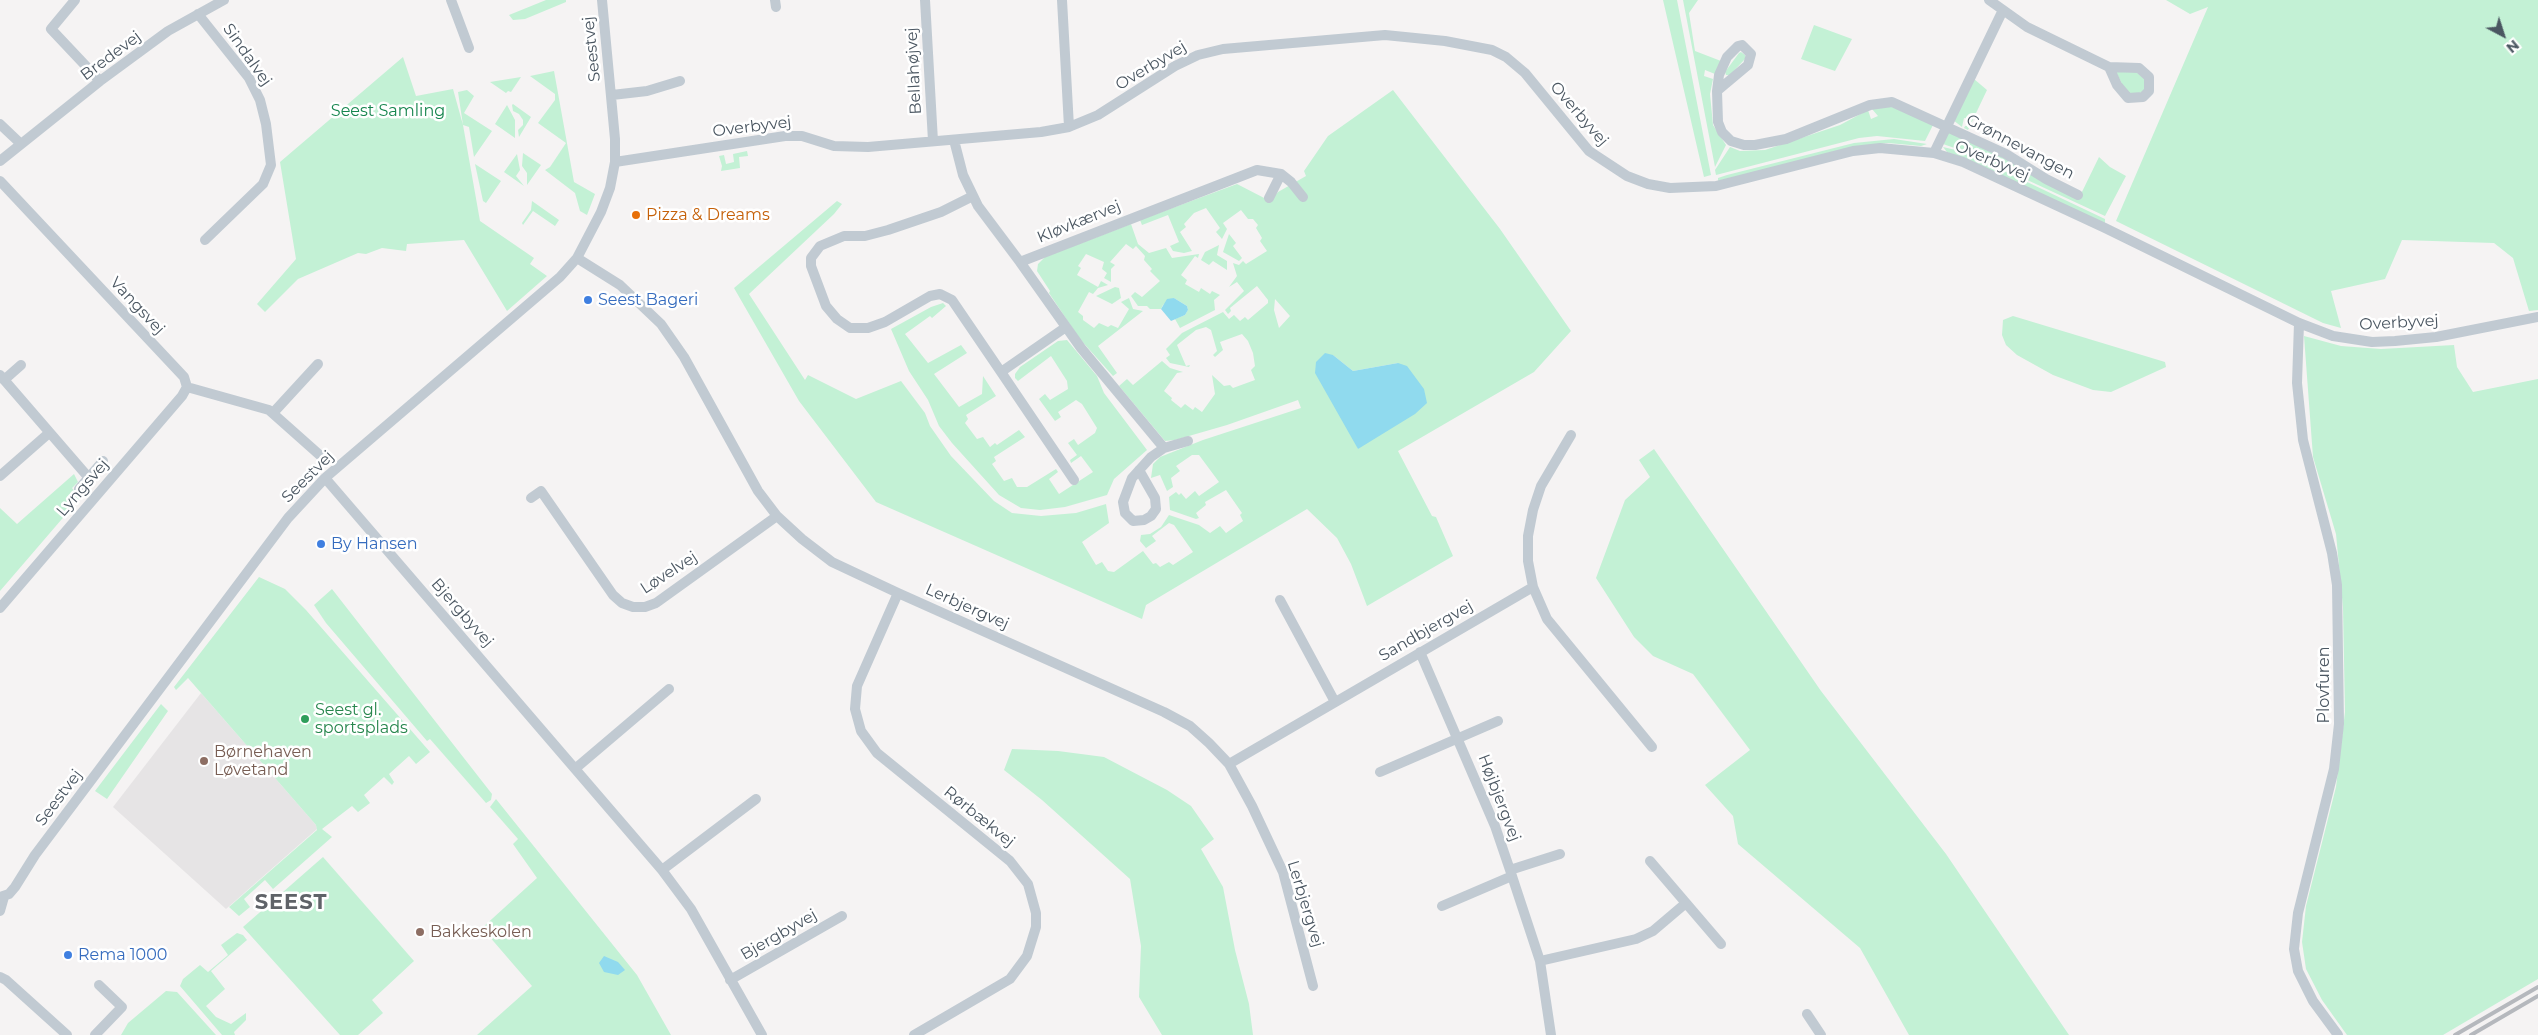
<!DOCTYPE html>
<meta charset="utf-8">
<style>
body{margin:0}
#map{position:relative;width:2538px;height:1035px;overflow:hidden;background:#f5f3f3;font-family:Montserrat,sans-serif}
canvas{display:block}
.north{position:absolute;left:2478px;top:10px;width:50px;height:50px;-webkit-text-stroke:4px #fff;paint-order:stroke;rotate:140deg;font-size:14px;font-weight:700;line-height:20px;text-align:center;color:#4a5661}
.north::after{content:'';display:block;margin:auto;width:18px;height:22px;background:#4a5661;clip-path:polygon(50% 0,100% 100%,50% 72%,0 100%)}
</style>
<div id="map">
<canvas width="2538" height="1035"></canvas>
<div class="north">N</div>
</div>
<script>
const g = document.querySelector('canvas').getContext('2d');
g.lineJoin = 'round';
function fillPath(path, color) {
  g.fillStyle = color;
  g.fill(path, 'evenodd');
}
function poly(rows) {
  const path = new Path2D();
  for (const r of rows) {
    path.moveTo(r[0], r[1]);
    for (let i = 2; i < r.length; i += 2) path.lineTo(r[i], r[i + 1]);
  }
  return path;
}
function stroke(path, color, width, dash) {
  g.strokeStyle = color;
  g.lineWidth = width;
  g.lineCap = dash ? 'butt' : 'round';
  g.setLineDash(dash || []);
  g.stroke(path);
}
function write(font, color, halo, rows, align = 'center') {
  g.font = font + ' Montserrat,sans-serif';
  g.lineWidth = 5;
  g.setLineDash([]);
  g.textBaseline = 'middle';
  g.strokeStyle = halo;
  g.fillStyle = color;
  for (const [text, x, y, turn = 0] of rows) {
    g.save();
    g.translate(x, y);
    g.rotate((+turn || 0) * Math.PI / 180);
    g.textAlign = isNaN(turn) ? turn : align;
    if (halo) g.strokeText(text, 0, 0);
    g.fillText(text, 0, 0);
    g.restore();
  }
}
const education = poly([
 [201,693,316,825,317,829,226,909,113,807]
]);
const green = poly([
 [546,0,566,0,566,2,525,19,513,20,509,15],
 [1663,0,1677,0,1711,175,1704,177],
 [1683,0,1698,0,1689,13,1695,51,1721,61,1715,74,1705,70,1704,76,1713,79,1710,94,1713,125,1726,145,1715,167],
 [2166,0,2538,0,2538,310,2529,311,2513,258,2494,243,2402,240,2385,279,2331,291,2341,328,2323,323,2116,221,2208,7,2190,14],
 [1814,25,1852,39,1835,71,1801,59],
 [1741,52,1745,55,1745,59,1730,75,1726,75,1725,72,1739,53],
 [403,57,416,96,453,89,463,125,480,221,534,258,530,264,547,276,507,311,464,240,407,244,406,251,382,248,366,254,358,253,298,279,265,312,257,304,296,259,280,162],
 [2137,70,2147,80,2144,91,2134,95,2126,92,2116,72],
 [554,71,574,182,595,194,587,215,580,211,575,193,545,170,550,167,566,143,538,123,555,100,555,94,530,76],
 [521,77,511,92,508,91,506,93,490,82],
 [1974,79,1987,90,1968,130,1964,128,1965,126,1967,126,1970,119,1964,118,1962,127,1953,120],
 [467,90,474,96,464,113,492,131,474,157,469,127,463,125,458,92],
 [1393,90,1500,229,1571,331,1534,372,1398,451,1432,516,1436,517,1453,556,1367,606,1351,564,1337,538,1307,509,1146,605,1142,619,876,502,799,401,734,288,837,201,842,204,834,214,749,294,805,380,808,375,856,399,901,381,925,413,930,426,951,456,994,501,1012,513,1041,516,1076,513,1106,504,1109,523,1082,542,1096,565,1102,562,1108,571,1114,572,1143,551,1153,564,1156,563,1160,567,1169,562,1173,565,1193,552,1174,525,1169,523,1152,536,1156,541,1146,548,1140,541,1141,535,1150,534,1161,527,1169,515,1199,525,1210,533,1220,526,1226,533,1243,521,1240,515,1242,513,1226,490,1205,502,1206,505,1196,513,1199,518,1196,519,1170,510,1169,497,1176,492,1179,495,1181,493,1186,499,1195,491,1199,496,1219,482,1199,455,1192,455,1176,466,1180,471,1171,478,1173,487,1167,491,1160,475,1151,478,1153,464,1160,457,1203,440,1301,408,1298,400,1227,425,1175,440,1165,441,1119,386,1127,379,1133,385,1162,361,1170,368,1183,372,1177,373,1164,391,1172,398,1171,400,1181,408,1185,404,1193,410,1195,407,1202,412,1215,394,1212,375,1224,386,1230,385,1233,388,1255,380,1251,370,1255,366,1253,353,1248,341,1242,334,1220,342,1223,350,1215,357,1213,355,1217,351,1211,330,1206,327,1196,330,1177,345,1186,366,1190,365,1189,367,1170,363,1166,358,1170,355,1166,349,1182,333,1223,312,1229,319,1234,315,1240,321,1245,317,1248,320,1268,303,1268,300,1257,286,1230,308,1231,311,1228,314,1225,310,1244,291,1237,282,1229,287,1237,276,1233,263,1239,265,1243,261,1246,264,1267,251,1260,241,1262,238,1256,228,1258,225,1253,219,1248,219,1241,210,1223,223,1227,229,1222,239,1216,232,1220,228,1206,208,1194,213,1184,224,1186,227,1180,232,1192,251,1184,253,1173,251,1170,246,1179,242,1168,215,1142,225,1140,220,1237,184,1270,201,1278,192,1306,176,1304,171,1328,136],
 [1275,299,1290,316,1279,328,1274,310],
 [1333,355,1353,371,1398,363,1358,449],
 [513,104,531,117,519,137,518,130,523,125,523,120,519,114,513,111,512,105],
 [507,105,515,120,515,138,495,124],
 [1890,106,1933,125,1925,141,1877,136,1859,138,1716,175,1715,170,1730,147,1740,151,1765,150,1840,125,1868,110,1871,119,1878,116,1872,109],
 [1946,133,1952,133,2000,156,2079,198,2099,157,2110,167,2126,176,2105,216,1969,153,1943,144],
 [1894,139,1927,144,1921,146,1888,143,1859,146,1718,181,1718,178,1727,175,1854,143],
 [1943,147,1964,152,2105,219,2105,224,1947,152],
 [747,151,748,156,739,157,740,168,721,171,722,166,719,156,724,155,726,164,734,162,733,154],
 [523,153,541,165,527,185,527,173,522,166],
 [517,154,520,170,516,176,524,186,504,172],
 [475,164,501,181,486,203,483,201],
 [532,201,559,220,555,226,533,211,523,225,522,223,531,210],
 [1131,224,1138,244,1149,253,1166,248,1172,258,1199,254,1198,258,1195,256,1181,275,1187,280,1185,284,1199,292,1201,288,1210,294,1212,291,1220,295,1214,300,1215,310,1180,328,1175,319,1185,315,1188,310,1187,306,1174,298,1163,305,1161,309,1150,309,1147,306,1138,306,1131,296,1135,292,1142,297,1160,281,1150,271,1152,269,1144,260,1145,256,1136,246,1133,249,1126,244,1110,262,1115,265,1111,269,1111,282,1104,278,1107,273,1102,269,1104,262,1086,254,1078,266,1081,268,1077,275,1098,287,1101,281,1108,285,1098,288,1093,294,1089,292,1078,312,1083,316,1083,320,1094,328,1099,323,1108,327,1111,325,1118,328,1129,309,1121,302,1129,298,1133,309,1143,311,1098,346,1117,373,1113,376,1079,338,1049,293,1050,291,1037,271,1038,264,1045,257],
 [1229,234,1236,243,1233,246,1242,258,1239,261,1223,252],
 [1219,245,1217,255,1227,261,1227,270,1213,261,1209,265,1201,260,1205,252],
 [1115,287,1119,288,1121,298,1112,304,1096,296],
 [943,303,946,306,932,318,930,316,905,334,928,363,961,345,967,353,934,374,959,407,982,394,983,376,996,396,966,415,968,419,965,423,977,439,983,437,990,447,995,443,997,445,1019,430,1025,437,994,457,996,461,992,464,1004,481,1012,478,1017,487,1027,487,1056,469,1058,472,1049,479,1059,494,1093,472,1081,456,1071,463,1070,460,1077,455,1068,443,1074,439,1078,445,1095,433,1097,428,1082,404,1076,400,1058,412,1061,417,1055,421,1039,399,1045,394,1050,400,1068,389,1067,381,1051,356,1018,381,1015,378,1015,374,1020,367,1058,341,1067,340,1097,376,1104,393,1147,450,1114,479,1107,495,1065,507,1040,510,1021,508,999,495,952,443,939,426,928,400,909,371,891,329,931,307],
 [2013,316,2165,362,2166,367,2111,392,2093,390,2053,375,2017,355,2006,345,2002,335,2003,320],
 [2304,336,2341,346,2381,349,2454,345,2457,367,2473,392,2538,379,2538,979,2443,1035,2347,1035,2322,1000,2306,969,2302,942,2306,906,2336,787,2345,712,2343,608,2336,534,2313,457],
 [1654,449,1821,691,1946,854,2069,1035,1909,1035,1860,948,1738,844,1733,816,1705,785,1750,750,1693,674,1653,656,1634,637,1596,578,1625,500,1650,477,1639,460],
 [74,474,78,482,72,488,80,498,0,591,0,508,17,524],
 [259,577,285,589,306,610,430,752,416,764,409,756,389,774,394,782,392,785,384,777,364,795,370,803,358,812,352,806,322,829,332,837,273,889,265,880,244,899,250,907,239,916,229,907,317,830,316,825,188,678,176,690,174,687],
 [332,589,492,794,491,800,486,803,430,739,427,741,326,623,314,605],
 [161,704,168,711,107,799,95,791],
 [1012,749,1058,751,1104,757,1167,790,1191,806,1214,839,1201,849,1223,887,1235,950,1249,1004,1253,1035,1162,1035,1139,997,1141,946,1130,879,1042,800,1004,770],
 [496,799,637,975,671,1035,477,1035,532,986,482,928,537,878,513,844,518,839,490,807],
 [323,857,414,961,372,1000,383,1013,358,1035,340,1035,243,927],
 [237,933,243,935,247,940,211,971,225,989,206,1006,216,1017,231,1024,246,1013,246,1020,234,1032,235,1035,222,1035,180,986,183,979,200,965,208,972,228,955,221,945],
 [166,991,177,992,216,1035,121,1035,128,1023]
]);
const water = poly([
 [1174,298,1187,306,1188,310,1185,315,1171,321,1161,309,1167,299],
 [1325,353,1333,355,1353,371,1398,363,1407,366,1424,389,1427,403,1415,414,1358,449,1315,373,1316,362],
 [604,956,618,962,625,970,618,975,604,972,599,963]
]);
const street = poly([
 [75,0,51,29,100,81],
 [451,0,469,48],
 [775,0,776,7],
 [925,0,933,141],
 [1062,0,1069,127],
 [1989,0,2027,27,2109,67,2139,68,2149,77,2149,91,2143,97,2128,98,2117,85,2109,67],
 [198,14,249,78,260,100,266,124,271,165,263,184,205,240],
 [1717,91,1748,65,1751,54,1742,45,1738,46,1727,57,1719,75,1717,91,1718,122,1722,132,1731,141,1744,145,1755,145,1786,139,1870,105,1892,102,2006,154,2046,179,2078,195],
 [612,95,647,91,680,81],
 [0,124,21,144],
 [954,140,963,175,978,206,1020,262,1257,170,1281,174,1291,182,1303,197],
 [1934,153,2003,10],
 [0,161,100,81,168,31,224,0],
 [615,162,785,136,802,136,834,146,868,147,1041,132,1069,127,1098,115,1175,66,1198,55,1223,49,1385,35,1445,41,1492,50,1506,57,1525,73,1589,151,1627,176,1648,184,1670,188,1716,186,1853,151,1880,148,1934,153,1963,162,2105,228,2299,323,2333,336,2372,342,2395,341,2436,337,2538,317],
 [0,181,184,377,187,387,269,410,323,458],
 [973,196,941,212,888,230,865,236,844,236,820,246,811,258,811,266,826,306,837,319,850,328,868,328,885,322,930,296,940,294,952,300,1001,372],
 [1269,198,1281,174],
 [577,258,620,285,661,324,684,357,758,491,777,516,802,539,832,562,898,593,1164,712,1190,726,1209,743,1229,764,1252,806,1283,872,1313,986],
 [1020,262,1081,348,1164,448],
 [2299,323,2297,383,2303,440,2332,553,2337,585,2339,724,2334,769,2298,913,2294,949,2298,971,2313,1001,2338,1035],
 [1066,327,1001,372,1074,480],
 [0,375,89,478],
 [4,380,21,365],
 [273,413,318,364],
 [1571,435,1541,486,1533,510,1528,536,1528,561,1533,587,1547,619,1652,747],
 [1139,470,1155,498,1156,509,1151,516,1144,520,1133,521,1125,513,1123,502,1132,478,1151,457,1164,448,1188,441],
 [0,476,49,433],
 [325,478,662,870,691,909,762,1035],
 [79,489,103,461],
 [531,498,541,491,613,595,622,603,633,607,645,607,656,603,777,516],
 [898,593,857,686,855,709,861,731,877,753,1010,861,1028,884,1036,913,1036,927,1027,956,1010,979,914,1035],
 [1280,600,1335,702],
 [0,608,182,396,187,387],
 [1420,652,1495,826,1510,870,1540,961,1551,1035],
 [1229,764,1533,587],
 [576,768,669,689],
 [1380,772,1498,721],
 [1650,861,1721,944],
 [662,870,756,799],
 [1510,870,1560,854],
 [0,897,9,894,15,887,35,855,288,518,325,478,560,277,577,258,601,212,610,188,615,162,615,139,602,0],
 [1442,906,1512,876],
 [0,911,4,897],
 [1540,961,1636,939,1653,931,1686,903],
 [0,977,6,980,67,1035],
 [730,980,842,916],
 [1807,1014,1821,1035],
 [95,1035,122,1007,99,985]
]);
const rail = poly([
 [2455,1035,2538,987],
 [2471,1035,2538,996]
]);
const markers = [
 [636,215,5,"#e8710a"],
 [588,300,5,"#3f7fe0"],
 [321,544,5,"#3f7fe0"],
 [305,719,5,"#2e9e5b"],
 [204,761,5,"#8d6e63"],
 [420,932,5,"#8d6e63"],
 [68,955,5,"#3f7fe0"]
];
const streetNames = [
 ["Seestvej",592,49,-96],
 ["Sindalvej",247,55,55],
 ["Bredevej",111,56,-37],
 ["Overbyvej",1151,66,-31],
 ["Bellahøjvej",914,71,-93],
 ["Overbyvej",1579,114,49],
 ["Overbyvej",752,127,-7],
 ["Grønnevangen",2020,147,28],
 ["Overbyvej",1992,161,23],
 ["Kløvkærvej",1079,222,-22],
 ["Vangsvej",137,306,47],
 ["Overbyvej",2399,323,-3],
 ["Seestvej",308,477,-45],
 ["Lyngsvej",83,488,-49],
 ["Løvelvej",669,573,-33],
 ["Lerbjergvej",967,607,24],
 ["Bjergbyvej",462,613,49],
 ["Sandbjergvej",1426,631,-30],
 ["Plovfuren",2324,685,-90],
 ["Seestvej",59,798,-53],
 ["Højbjergvej",1499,798,69],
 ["Rørbækvej",979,817,39],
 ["Lerbjergvej",1305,904,73],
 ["Bjergbyvej",779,935,-30]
];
const parkNames = [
 ["Seest Samling",388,111]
];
const foodNames = [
 ["Pizza & Dreams",646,215]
];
const shopNames = [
 ["Seest Bageri",598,300],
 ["By Hansen",331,544],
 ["Rema 1000",78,955]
];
const leisureNames = [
 ["Seest gl.",315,710],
 ["sportsplads",315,728]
];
const educationNames = [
 ["Børnehaven",214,752],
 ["Løvetand",214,770],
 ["Bakkeskolen",430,932]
];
const districtNames = [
 ["SEEST",291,903]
];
fillPath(education, '#e6e4e5');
fillPath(green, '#c3f1d5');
fillPath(water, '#90daee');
stroke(street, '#c1cad2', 10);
stroke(rail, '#b5b8bd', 4);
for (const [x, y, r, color] of markers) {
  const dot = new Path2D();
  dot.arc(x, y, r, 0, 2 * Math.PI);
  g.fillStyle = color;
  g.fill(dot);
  stroke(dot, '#fff', 2);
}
write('16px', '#4a5661', '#fff', streetNames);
write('16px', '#17864f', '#fff', parkNames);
write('16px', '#c56008', '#fff', foodNames, 'left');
write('16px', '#366cbe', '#fff', shopNames, 'left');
write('16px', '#27864d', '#fff', leisureNames, 'left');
write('16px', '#785e54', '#fff', educationNames, 'left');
g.letterSpacing = '1px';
write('bold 21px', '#5f6368', '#fff', districtNames);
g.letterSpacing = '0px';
</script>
